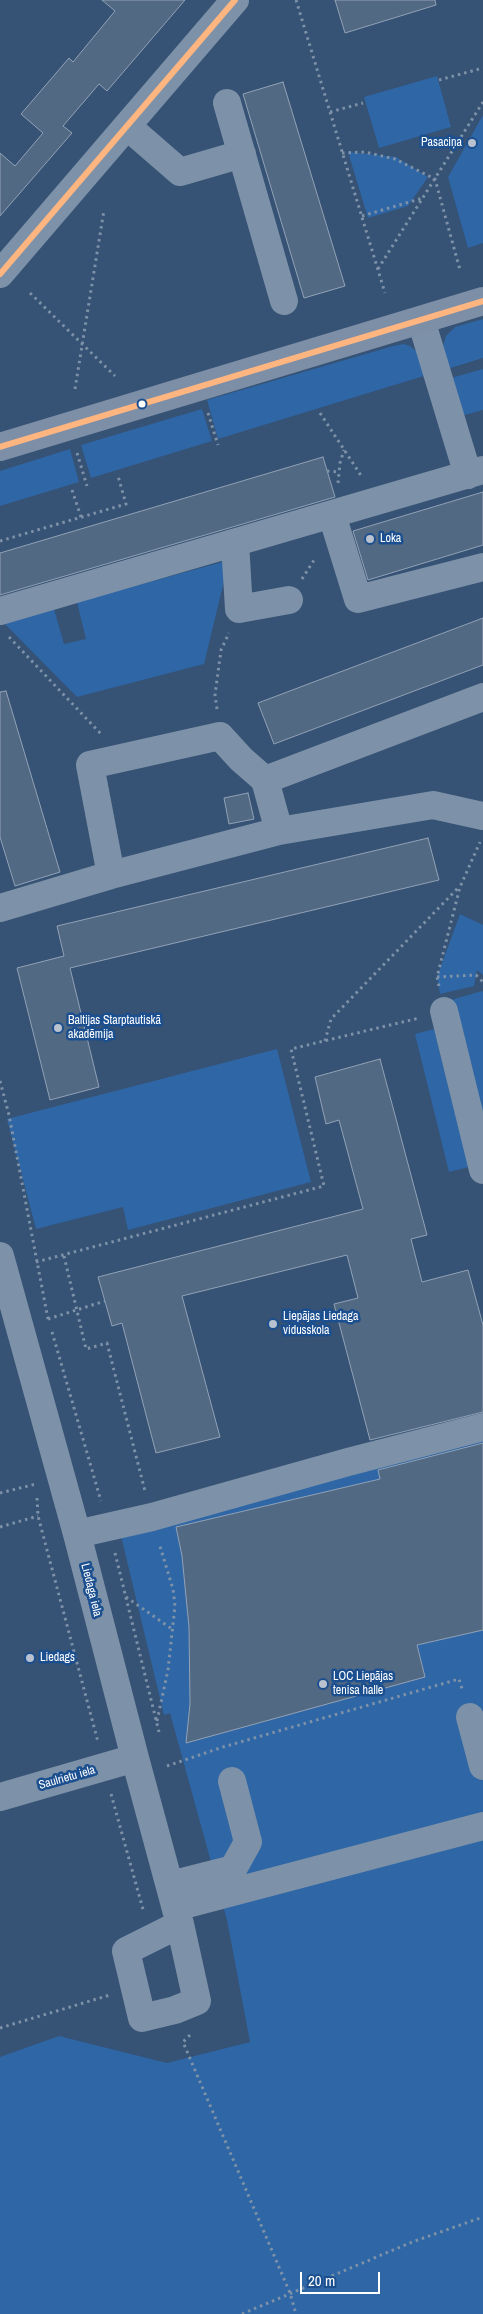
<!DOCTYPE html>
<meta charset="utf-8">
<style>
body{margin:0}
#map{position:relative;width:483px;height:2314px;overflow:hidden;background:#365274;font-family:"Archivo Narrow",sans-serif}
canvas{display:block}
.scale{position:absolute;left:300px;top:2272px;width:80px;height:22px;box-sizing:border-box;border:2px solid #fff;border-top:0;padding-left:6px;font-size:15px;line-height:18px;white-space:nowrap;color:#fff;-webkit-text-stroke:4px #1b4f8f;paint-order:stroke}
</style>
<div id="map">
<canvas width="483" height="2314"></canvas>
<div class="scale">20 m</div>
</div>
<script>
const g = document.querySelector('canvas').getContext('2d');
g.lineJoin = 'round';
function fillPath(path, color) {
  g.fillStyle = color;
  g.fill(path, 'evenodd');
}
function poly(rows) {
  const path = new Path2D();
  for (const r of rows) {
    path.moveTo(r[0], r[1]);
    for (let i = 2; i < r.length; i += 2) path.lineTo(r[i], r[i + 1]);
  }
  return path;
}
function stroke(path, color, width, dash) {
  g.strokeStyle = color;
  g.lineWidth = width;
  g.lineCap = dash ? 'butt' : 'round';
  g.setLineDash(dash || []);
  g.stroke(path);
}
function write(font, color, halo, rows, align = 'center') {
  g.font = font + ' "Archivo Narrow",sans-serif';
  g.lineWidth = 5;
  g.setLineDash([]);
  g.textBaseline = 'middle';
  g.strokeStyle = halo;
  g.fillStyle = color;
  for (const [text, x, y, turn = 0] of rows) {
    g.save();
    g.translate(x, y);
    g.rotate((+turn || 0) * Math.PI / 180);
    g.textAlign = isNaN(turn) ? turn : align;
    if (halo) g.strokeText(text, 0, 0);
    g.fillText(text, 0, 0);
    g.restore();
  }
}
const green = poly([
 [437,76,451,127,379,148,364,97],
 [483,115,483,243,468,248,448,177],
 [348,152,396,157,428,177,408,206,368,218],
 [483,319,483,358,447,369,443,346,446,336,455,327],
 [404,344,410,346,420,354,427,375,218,439,207,400,393,346],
 [483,369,483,410,461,416,451,378],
 [202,409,212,441,91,478,81,445],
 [70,449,79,482,0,506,0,471],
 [226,561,225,577,204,664,77,697,4,623,54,609,64,644,86,639,77,602],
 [460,914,483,925,483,975,477,970,474,986,440,994,437,977],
 [482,991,483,992,483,1118,451,1000],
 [434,1029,469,1167,449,1172,415,1034],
 [277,1049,311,1182,128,1230,123,1207,36,1229,7,1119],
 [483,1419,483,2314,0,2314,0,2057,59,2036,167,2063,250,2042,227,1920,170,1713,164,1715,116,1515]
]);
const building = poly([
 [102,0,185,0,107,91,99,84,63,126,72,133,0,216,0,153,15,166,43,133,21,114,69,58,73,62,115,11,102,0],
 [335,0,435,0,436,5,345,33,335,0],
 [283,82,345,286,304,298,243,94,283,82],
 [323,457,335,497,0,595,0,553,323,457],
 [483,492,483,545,368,580,353,531,483,492],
 [483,618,483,665,274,744,258,703,483,618],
 [6,691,60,872,15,886,0,837,0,692,6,691],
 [248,793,254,819,229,824,224,798,248,793],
 [428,838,439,880,70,968,99,1087,50,1100,17,968,64,956,57,926,428,838],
 [380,1059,427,1235,411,1239,422,1282,468,1270,483,1325,483,1412,370,1440,334,1304,358,1298,347,1255,182,1296,220,1437,156,1453,122,1323,112,1326,98,1277,363,1209,339,1120,326,1124,315,1077,380,1059],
 [483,1443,483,1630,417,1645,425,1677,186,1743,190,1704,189,1627,182,1556,176,1527,380,1479,378,1470,483,1443]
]);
const path = poly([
 [296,0,385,293],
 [439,80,483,68],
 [330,112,363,103],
 [342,153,365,152,395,159,435,179,460,270],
 [362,216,423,198],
 [378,269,483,102],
 [30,293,115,376],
 [75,389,104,210],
 [208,413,218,445],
 [320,413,362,477],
 [77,453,87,486],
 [327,471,340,472],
 [338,483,340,463,344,450],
 [72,490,81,517],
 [0,541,126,504,118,476],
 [302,579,316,557],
 [9,637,101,734],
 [217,709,215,695,221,650,229,633],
 [437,977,476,975,483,982],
 [439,986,437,977,460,887,480,842],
 [325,1041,331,1019,459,887],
 [0,1081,9,1115,48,1319],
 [64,1256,86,1349,107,1343,145,1491],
 [36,1262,324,1186,291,1049,419,1018],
 [48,1319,105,1301],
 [52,1332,101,1501],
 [0,1493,36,1484],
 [37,1498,38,1516,98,1742],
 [0,1527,38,1516],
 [115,1553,159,1732],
 [126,1597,172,1629],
 [157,1721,168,1670,175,1606,173,1589,159,1543],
 [167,1766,223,1747,459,1679,463,1692],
 [111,1794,144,1913],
 [0,2028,110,1995],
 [190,2035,183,2042,290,2293,296,2314],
 [242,2314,412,2242,483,2217]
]);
const minor = poly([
 [227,103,284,301],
 [127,126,180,172,242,154],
 [0,274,235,0],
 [421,320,468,475],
 [332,515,358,599,483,567],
 [235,543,239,609,289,600],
 [0,611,483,470],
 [265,780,279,831],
 [111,875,90,765,220,736,241,759,265,780,483,697],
 [0,908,111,875,279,831,433,805,483,816],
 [444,1011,483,1170],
 [0,1256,77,1534,135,1758,180,1924,197,2001,175,2010,142,2018,126,1951,180,1924],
 [77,1534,152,1517,348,1462,483,1427],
 [470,1717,483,1766],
 [0,1797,135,1758],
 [170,1885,233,1869,248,1842,232,1781],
 [176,1907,483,1826]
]);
const major = poly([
 [0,447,483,301]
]);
const bus1 = poly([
 [0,274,235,0],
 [0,447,483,301]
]);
const markers = [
 [472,143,5,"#b9c2ce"],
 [142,404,4.5,"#fff"],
 [370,539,5,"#b9c2ce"],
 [58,1028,5,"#b9c2ce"],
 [273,1324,5,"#b9c2ce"],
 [30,1658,5,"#b9c2ce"],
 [323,1684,5,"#b9c2ce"]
];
const poiNames = [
 ["Pasaciņa",462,143,"right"],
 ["Loka",380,539],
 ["Baltijas Starptautiskā",68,1021],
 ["akadēmija",68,1035],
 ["Liepājas Liedaga",283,1317],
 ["vidusskola",283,1331],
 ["Liedags",40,1658],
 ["LOC Liepājas",333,1677],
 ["tenisa halle",333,1691]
];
const streetNames = [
 ["Liedaga iela",91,1590,76],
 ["Saulrietu iela",67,1778,-16]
];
fillPath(green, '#2f66a5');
fillPath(building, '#526984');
stroke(building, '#92a2b6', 1);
stroke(path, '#7d92a8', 3, [2.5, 4]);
stroke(minor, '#7d92a8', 28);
stroke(major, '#7d8ea7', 28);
stroke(bus1, '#ffb580', 6);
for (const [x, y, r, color] of markers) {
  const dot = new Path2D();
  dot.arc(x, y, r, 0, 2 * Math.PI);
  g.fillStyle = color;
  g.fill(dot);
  stroke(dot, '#1b4f8f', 2);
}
write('12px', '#fff', '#1b4f8f', poiNames, 'left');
write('12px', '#fff', '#1b4f8f', streetNames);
</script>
